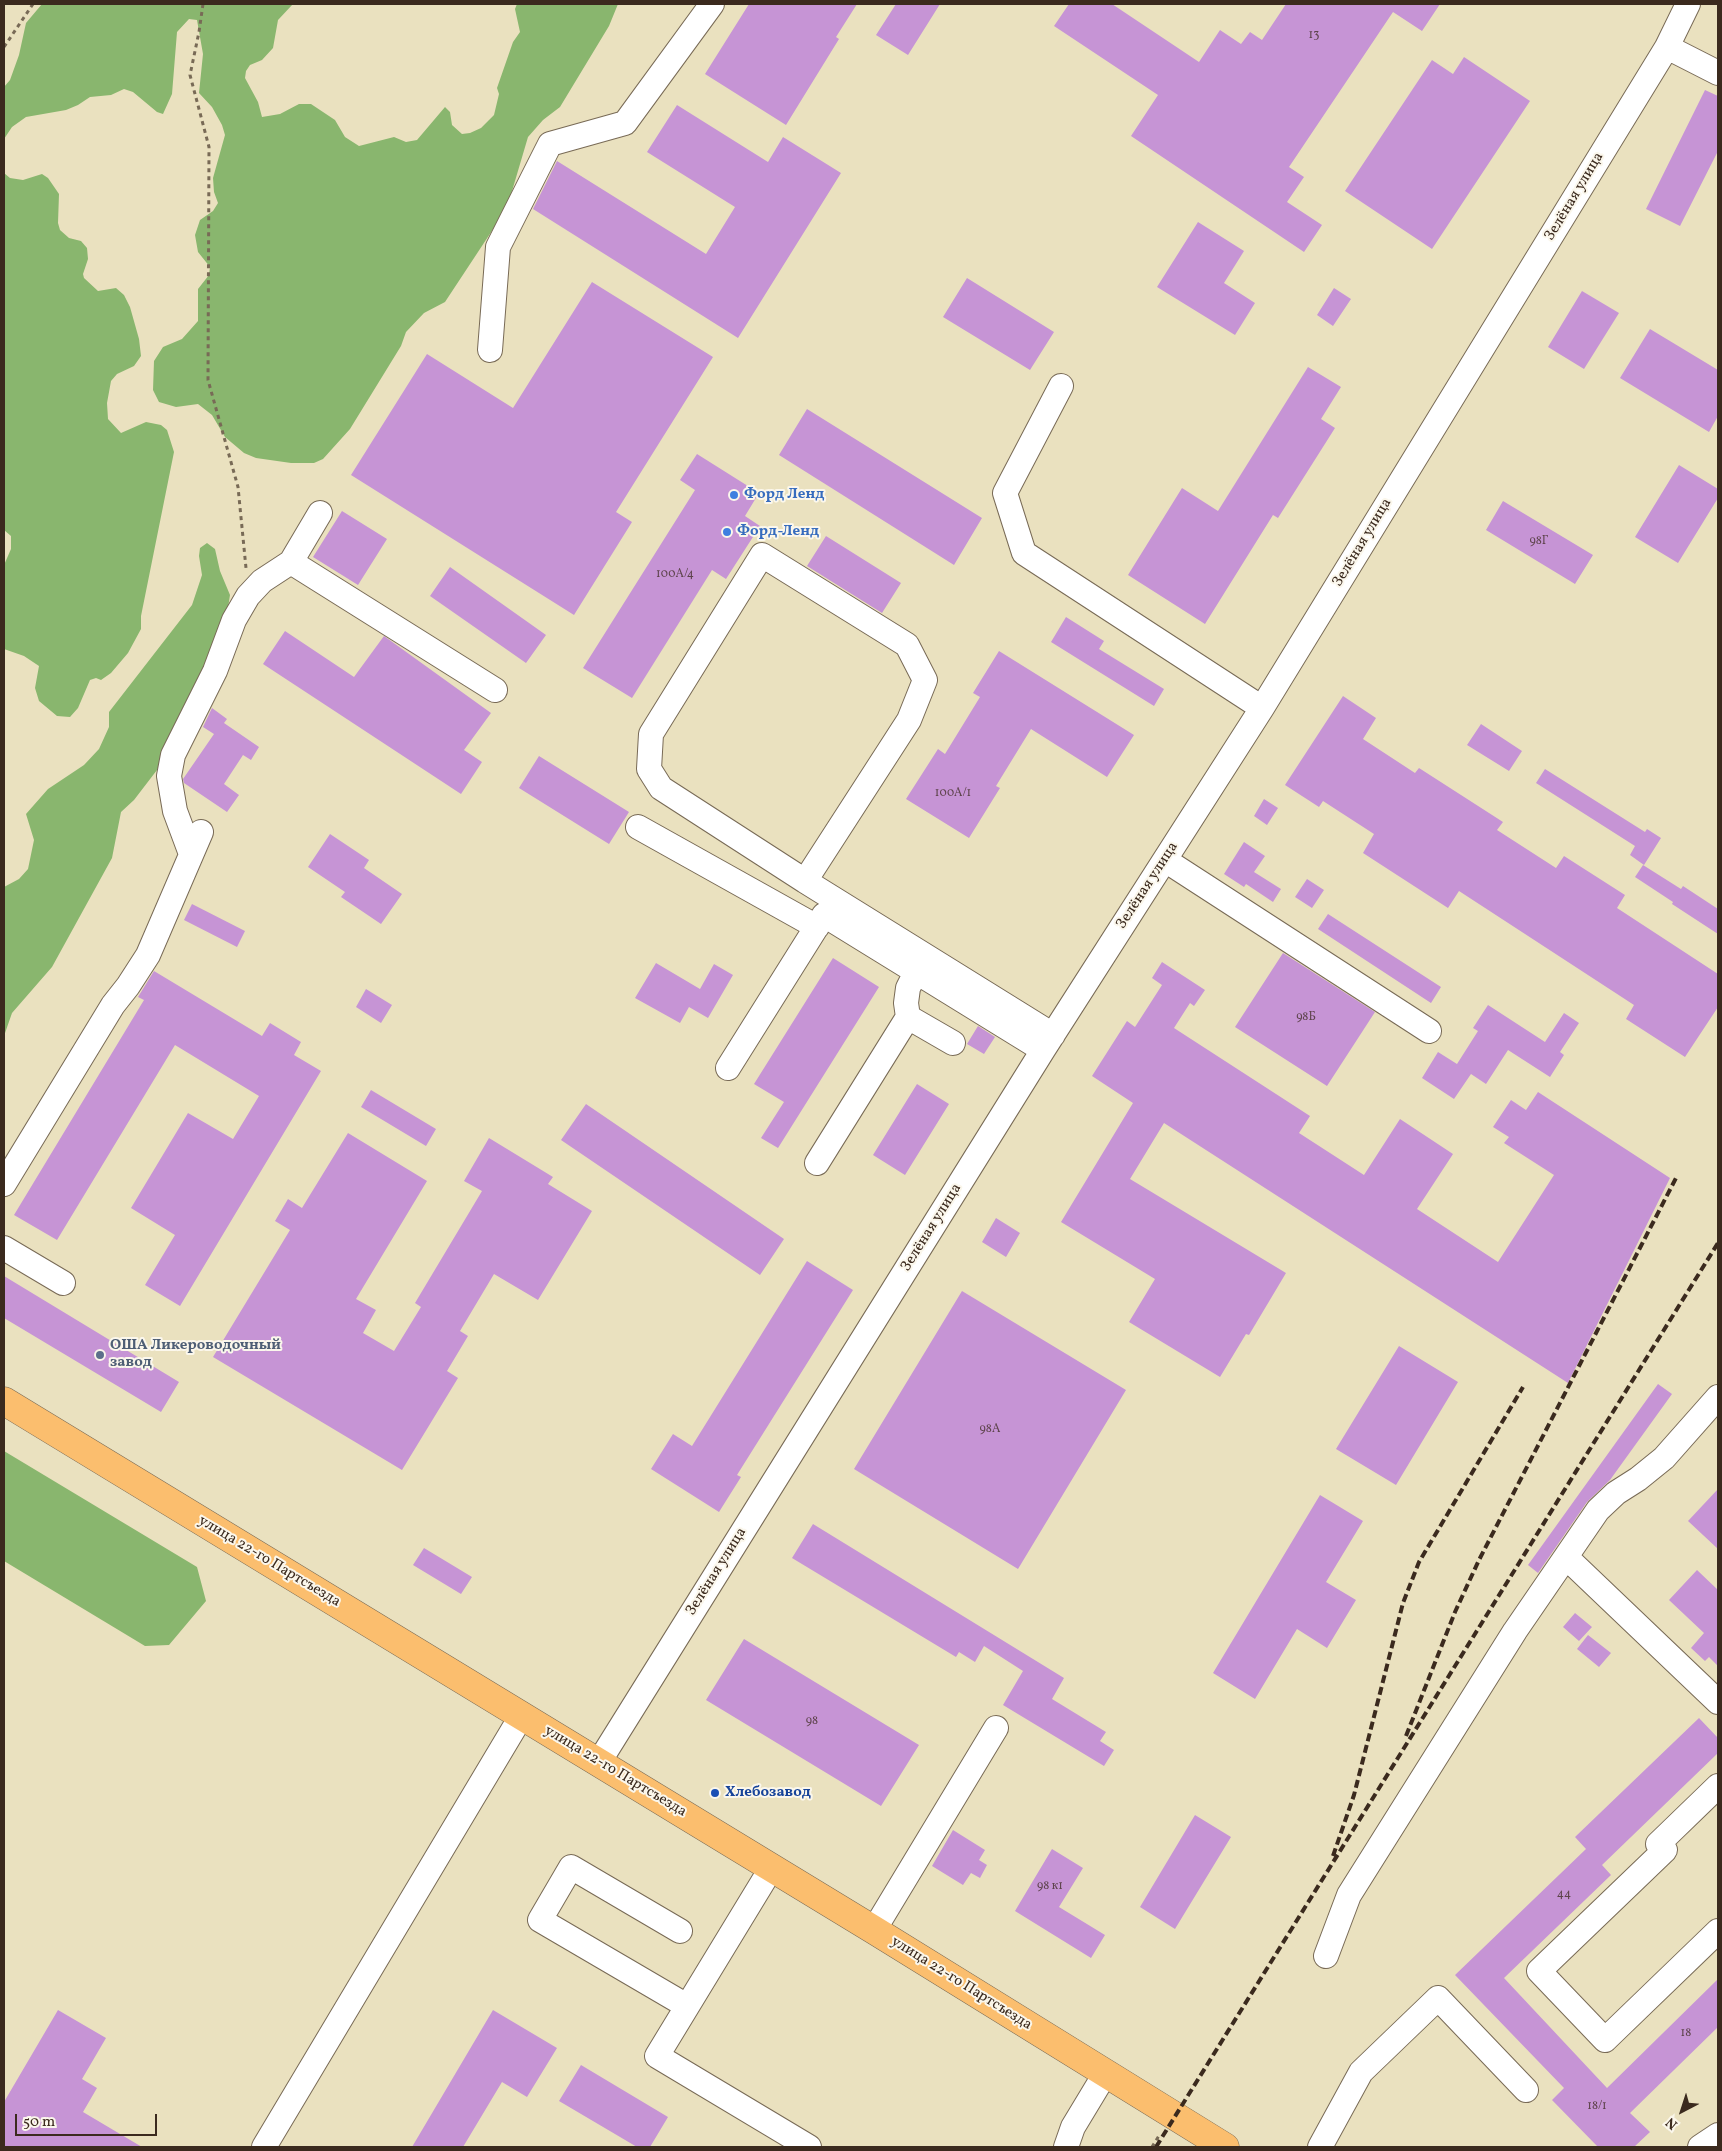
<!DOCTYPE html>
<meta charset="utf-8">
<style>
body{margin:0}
#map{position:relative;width:1722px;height:2151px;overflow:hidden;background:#eae1bf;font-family:Vollkorn,serif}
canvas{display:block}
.frame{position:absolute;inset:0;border:5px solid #3b2a1e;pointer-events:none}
.north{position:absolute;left:1657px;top:2086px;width:50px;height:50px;-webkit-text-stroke:4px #fbf7ec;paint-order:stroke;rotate:220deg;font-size:14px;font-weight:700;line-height:20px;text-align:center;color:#3b2a1e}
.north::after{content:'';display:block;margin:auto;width:18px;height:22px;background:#3b2a1e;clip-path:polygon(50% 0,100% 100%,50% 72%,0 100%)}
.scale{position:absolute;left:15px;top:2114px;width:142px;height:22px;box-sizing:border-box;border:2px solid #3b2a1e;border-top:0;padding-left:6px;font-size:15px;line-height:18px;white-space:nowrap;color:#3b2a1e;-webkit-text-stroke:4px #fbf7ec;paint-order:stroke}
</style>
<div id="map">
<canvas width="1722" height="2151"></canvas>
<div class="frame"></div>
<div class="north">N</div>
<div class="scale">50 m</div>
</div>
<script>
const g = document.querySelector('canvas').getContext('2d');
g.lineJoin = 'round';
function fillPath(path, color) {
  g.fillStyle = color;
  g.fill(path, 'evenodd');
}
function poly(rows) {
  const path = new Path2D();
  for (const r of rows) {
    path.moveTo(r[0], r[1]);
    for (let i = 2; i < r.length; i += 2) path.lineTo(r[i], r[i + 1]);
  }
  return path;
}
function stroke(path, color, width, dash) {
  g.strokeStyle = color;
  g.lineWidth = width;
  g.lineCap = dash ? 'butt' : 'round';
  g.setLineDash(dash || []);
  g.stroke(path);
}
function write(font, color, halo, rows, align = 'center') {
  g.font = font + ' Vollkorn,serif';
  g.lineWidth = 4;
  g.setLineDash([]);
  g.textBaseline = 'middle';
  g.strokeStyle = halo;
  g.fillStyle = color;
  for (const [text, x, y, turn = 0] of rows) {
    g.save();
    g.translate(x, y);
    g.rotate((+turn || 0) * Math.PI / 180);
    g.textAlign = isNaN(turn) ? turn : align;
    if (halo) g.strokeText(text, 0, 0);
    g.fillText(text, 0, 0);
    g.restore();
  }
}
const forest = poly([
 [42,4,293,4,278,20,273,48,262,60,250,65,246,71,245,78,258,102,262,117,280,114,299,104,311,104,335,120,345,137,359,146,394,137,406,142,417,140,445,107,450,112,452,125,462,134,470,133,481,128,494,115,499,94,497,88,513,42,520,32,515,9,517,4,618,4,609,26,560,107,543,120,528,137,507,208,445,302,424,313,406,332,401,346,350,429,323,459,314,463,291,463,256,458,244,453,225,437,212,415,198,404,176,407,159,402,153,390,154,361,163,347,182,339,198,321,198,289,209,275,210,267,198,252,195,235,200,220,213,211,218,203,214,192,213,178,225,135,222,125,212,107,199,93,203,54,197,20,189,19,177,32,172,94,163,114,157,112,133,92,124,89,111,95,90,97,78,105,66,110,26,117,12,127,4,139,4,87,10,80,19,55,26,23],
 [4,173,10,178,23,180,42,174,48,178,59,194,58,223,60,230,69,238,81,241,87,248,88,259,83,274,84,278,98,291,116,288,124,295,130,307,139,339,141,356,134,366,117,374,111,381,107,403,108,419,121,433,146,422,161,425,167,430,174,452,141,616,141,629,128,653,111,673,101,680,96,678,90,680,78,708,70,717,57,716,39,701,35,688,39,666,24,656,4,649,4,565,11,549,11,536,4,530],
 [207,543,215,549,220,571,230,595,226,620,157,770,134,800,121,812,112,858,52,967,12,1013,4,1036,4,887,19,879,28,869,34,840,26,814,48,789,84,765,99,749,109,727,109,712,192,605,202,575,199,556,200,548],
 [4,1451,197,1567,206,1601,169,1645,145,1646,4,1561]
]);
const building = poly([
 [749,4,857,4,836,37,839,39,786,125,705,74],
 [896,4,940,4,908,55,876,35],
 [1069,4,1112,4,1199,62,1220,30,1241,44,1250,32,1262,40,1286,4,1440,4,1422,31,1393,12,1289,167,1304,177,1287,202,1322,225,1304,252,1131,136,1158,95,1054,26],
 [1464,57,1530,101,1432,249,1345,191,1432,60,1453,74],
 [1705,90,1718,96,1718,151,1680,226,1646,209],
 [677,105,768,162,783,137,841,173,738,338,533,209,557,161,706,254,735,207,647,152],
 [1198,222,1244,251,1224,283,1255,303,1235,335,1157,287],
 [967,278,1054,332,1030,370,943,317],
 [592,282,713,357,616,512,632,522,574,615,351,475,427,354,513,408],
 [1334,288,1351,299,1333,326,1317,315],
 [1582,291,1619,313,1584,369,1548,347],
 [1650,329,1718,370,1718,416,1709,432,1620,378],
 [1308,367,1341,387,1321,419,1335,428,1278,518,1273,515,1205,624,1128,575,1182,488,1218,511],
 [807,409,982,518,954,565,779,455],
 [697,454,759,493,745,516,760,526,726,579,712,570,632,698,583,668,695,490,680,480],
 [1679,465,1718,489,1718,498,1678,563,1635,537],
 [1503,501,1593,555,1575,584,1486,530],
 [342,511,387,539,358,585,313,557],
 [826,536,901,583,882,613,807,566],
 [450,567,546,635,526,663,430,596],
 [1066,617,1104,641,1099,649,1164,689,1154,706,1051,642],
 [285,631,354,677,384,636,491,713,464,750,482,762,461,794,263,664],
 [999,651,1134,735,1107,777,1031,729,996,786,1000,788,969,838,906,799,938,749,945,754,980,697,973,693],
 [1343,696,1376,718,1363,739,1415,773,1419,768,1503,822,1497,830,1556,868,1564,856,1625,895,1617,908,1718,974,1718,1007,1685,1057,1626,1019,1634,1005,1459,891,1448,908,1363,853,1374,834,1323,801,1319,807,1285,785],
 [212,708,227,719,224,723,259,747,251,760,243,755,224,784,239,795,227,812,184,783,183,779,214,734,203,727],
 [1481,724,1522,751,1509,771,1467,745],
 [539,756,629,812,609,844,519,788],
 [1545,769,1645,832,1647,829,1661,838,1644,865,1630,855,1635,846,1536,783],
 [1264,799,1278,808,1267,825,1254,816],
 [330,834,369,860,364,868,402,894,381,924,341,897,345,892,308,867],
 [1244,842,1265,856,1254,872,1281,889,1273,902,1246,884,1244,887,1224,874],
 [1643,865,1681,889,1683,886,1718,909,1718,934,1672,904,1673,902,1635,877],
 [1307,879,1324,890,1312,908,1295,897],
 [192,904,245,931,237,947,184,920],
 [1328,914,1441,987,1431,1003,1318,929],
 [1283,953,1375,1012,1327,1086,1235,1027],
 [833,958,879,987,778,1148,761,1138,784,1102,754,1084],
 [1162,962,1205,990,1194,1006,1190,1003,1174,1028,1310,1116,1299,1133,1364,1175,1400,1119,1453,1154,1417,1209,1498,1262,1554,1175,1504,1143,1509,1137,1493,1127,1511,1100,1526,1110,1538,1092,1670,1178,1568,1383,1164,1123,1130,1179,1286,1273,1249,1335,1246,1334,1220,1377,1129,1322,1155,1279,1061,1222,1133,1103,1092,1076,1127,1021,1135,1027,1162,985,1152,978],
 [656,963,700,989,714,964,733,975,708,1018,689,1007,680,1023,635,998],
 [154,971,262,1036,270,1023,301,1042,294,1055,321,1071,180,1306,145,1285,175,1235,131,1208,188,1113,233,1139,259,1096,175,1045,57,1240,14,1215,144,1000,138,997],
 [366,989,392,1005,381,1023,356,1007],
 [1488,1005,1545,1042,1564,1013,1579,1023,1560,1052,1564,1055,1550,1077,1508,1050,1486,1084,1471,1074,1454,1099,1422,1078,1438,1052,1457,1064,1478,1031,1473,1028],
 [978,1026,995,1037,984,1054,967,1044],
 [917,1084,949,1104,905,1175,873,1155],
 [371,1090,436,1129,426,1146,361,1107],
 [586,1104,784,1239,760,1275,561,1140],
 [348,1133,427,1181,356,1299,376,1310,363,1333,394,1351,421,1307,415,1303,482,1191,464,1181,489,1138,553,1177,548,1184,592,1211,538,1300,494,1274,460,1331,468,1336,447,1371,458,1378,402,1470,213,1357,290,1230,275,1221,288,1199,302,1208],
 [996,1218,1020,1233,1006,1257,982,1242],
 [807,1261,853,1290,737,1475,741,1477,719,1512,651,1469,673,1434,692,1446],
 [4,1276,179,1382,161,1412,4,1318],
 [962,1291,1126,1390,1018,1569,854,1469],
 [1399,1346,1458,1382,1396,1485,1336,1449],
 [1658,1384,1672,1394,1610,1480,1587,1502,1538,1573,1528,1565],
 [1718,1489,1718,1549,1688,1521],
 [1320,1495,1363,1521,1326,1582,1356,1600,1327,1648,1297,1629,1255,1699,1213,1673],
 [813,1524,1064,1678,1052,1699,1106,1732,1100,1741,1114,1750,1104,1766,1003,1705,1023,1671,984,1646,975,1662,959,1652,956,1657,792,1558],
 [424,1548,472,1577,461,1594,413,1565],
 [1697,1570,1718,1590,1718,1666,1709,1657,1705,1661,1691,1648,1704,1633,1669,1600],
 [1575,1613,1592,1627,1579,1641,1563,1627],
 [1588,1635,1611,1653,1599,1667,1577,1649],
 [744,1639,919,1745,881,1806,706,1700],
 [1699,1718,1718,1738,1718,1753,1602,1865,1611,1875,1504,1978,1607,2088,1718,1979,1718,2027,1630,2113,1650,2132,1634,2147,1598,2147,1552,2100,1564,2088,1455,1975,1586,1849,1575,1837],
 [1195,1815,1231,1837,1175,1929,1140,1907],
 [953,1830,985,1850,979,1860,987,1865,980,1878,971,1873,963,1885,932,1866],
 [1052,1849,1083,1868,1059,1907,1105,1935,1091,1958,1015,1911],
 [58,2010,106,2038,82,2079,97,2088,83,2112,142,2147,4,2147,4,2102],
 [493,2010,557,2048,527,2097,502,2082,463,2147,412,2147],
 [581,2065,668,2117,650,2147,637,2147,559,2101]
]);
const path = poly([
 [203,4,199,32,190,75,209,147,208,380,238,487,246,568],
 [4,47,33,4],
 [1152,2147,1160,2134]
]);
const minor = poly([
 [1667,47,1718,73],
 [490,350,498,247,550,144,625,123,712,4],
 [1061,386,1005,493,1024,553,1262,708],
 [291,562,495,690],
 [638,827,817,927],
 [191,854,175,811,169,776,173,755,215,671,234,620,248,596,262,581,291,562,320,513],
 [1165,860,1429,1031],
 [805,881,661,788,649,769,651,734,762,555,907,645,925,680,909,720,805,881,1053,1035],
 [908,1017,906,1003,908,988,916,972],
 [728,1068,824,915,1043,1050],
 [817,1163,908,1017,953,1043],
 [4,1184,113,1005,128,986,148,955,201,832],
 [4,1248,63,1283],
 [1567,1558,1718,1702],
 [599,1762,1043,1050,1262,708,1667,47,1688,4],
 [1718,1786,1658,1844,1665,1850,1539,1971,1605,2040,1718,1931],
 [772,1867,657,2056,809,2147],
 [874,1930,996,1728],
 [680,1931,571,1867,540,1920,687,2006],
 [1326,1956,1349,1895,1515,1631,1598,1510,1616,1493,1638,1479,1664,1458,1718,1397],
 [264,2147,522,1715],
 [1066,2147,1073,2127,1105,2074],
 [1320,2147,1361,2072,1438,1998,1526,2090],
 [1700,2147,1718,2135]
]);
const major = poly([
 [4,1401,874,1930,1225,2147]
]);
const rail = poly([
 [1406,1736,1455,1612,1479,1560,1676,1178],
 [1333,1856,1354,1795,1403,1603,1419,1562,1523,1387],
 [1156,2147,1718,1243]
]);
const markers = [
 [734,495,5,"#3f7fe0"],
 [727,532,5,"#3f7fe0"],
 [100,1355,5,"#5c6f8a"],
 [715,1793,5,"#1a4fb4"]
];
const numberNames = [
 ["13",1314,36],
 ["98Г",1539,542],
 ["100А/4",675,575],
 ["100А/1",953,794],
 ["98Б",1306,1018],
 ["98А",990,1430],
 ["98",812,1722],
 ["98 к1",1050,1887],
 ["44",1564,1895],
 ["18",1686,2034],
 ["18/1",1597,2107]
];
const streetNames = [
 ["Зелёная улица",1575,197,-59],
 ["Зелёная улица",1363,543,-59],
 ["Зелёная улица",1148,886,-57],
 ["Зелёная улица",932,1228,-58],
 ["улица 22-го Партсъезда",269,1562,31],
 ["Зелёная улица",717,1572,-58],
 ["улица 22-го Партсъезда",615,1772,31],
 ["улица 22-го Партсъезда",961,1984,32]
];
const shopNames = [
 ["Форд Ленд",744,495],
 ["Форд-Ленд",737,532]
];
const serviceNames = [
 ["ОША Ликероводочный",110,1346],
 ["завод",110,1363]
];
const transitNames = [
 ["Хлебозавод",725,1793]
];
fillPath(forest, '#89b66e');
fillPath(building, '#c694d5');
stroke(minor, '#786a56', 26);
stroke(major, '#786a56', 29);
stroke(path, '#786a56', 3, [4, 4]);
stroke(minor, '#fff', 24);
stroke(major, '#fbbe6e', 28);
stroke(rail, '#3b2a1e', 4, [8, 4]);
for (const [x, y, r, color] of markers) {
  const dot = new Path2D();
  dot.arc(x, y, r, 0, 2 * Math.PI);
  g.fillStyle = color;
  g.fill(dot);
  stroke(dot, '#fbf7ec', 2);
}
write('12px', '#5e444c', null, numberNames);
write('15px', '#3b2a1e', '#fbf7ec', streetNames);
write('bold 15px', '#366cbe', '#fbf7ec', shopNames, 'left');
write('bold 15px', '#4e5e75', '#fbf7ec', serviceNames, 'left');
write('bold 15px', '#164399', '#fbf7ec', transitNames, 'left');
</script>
